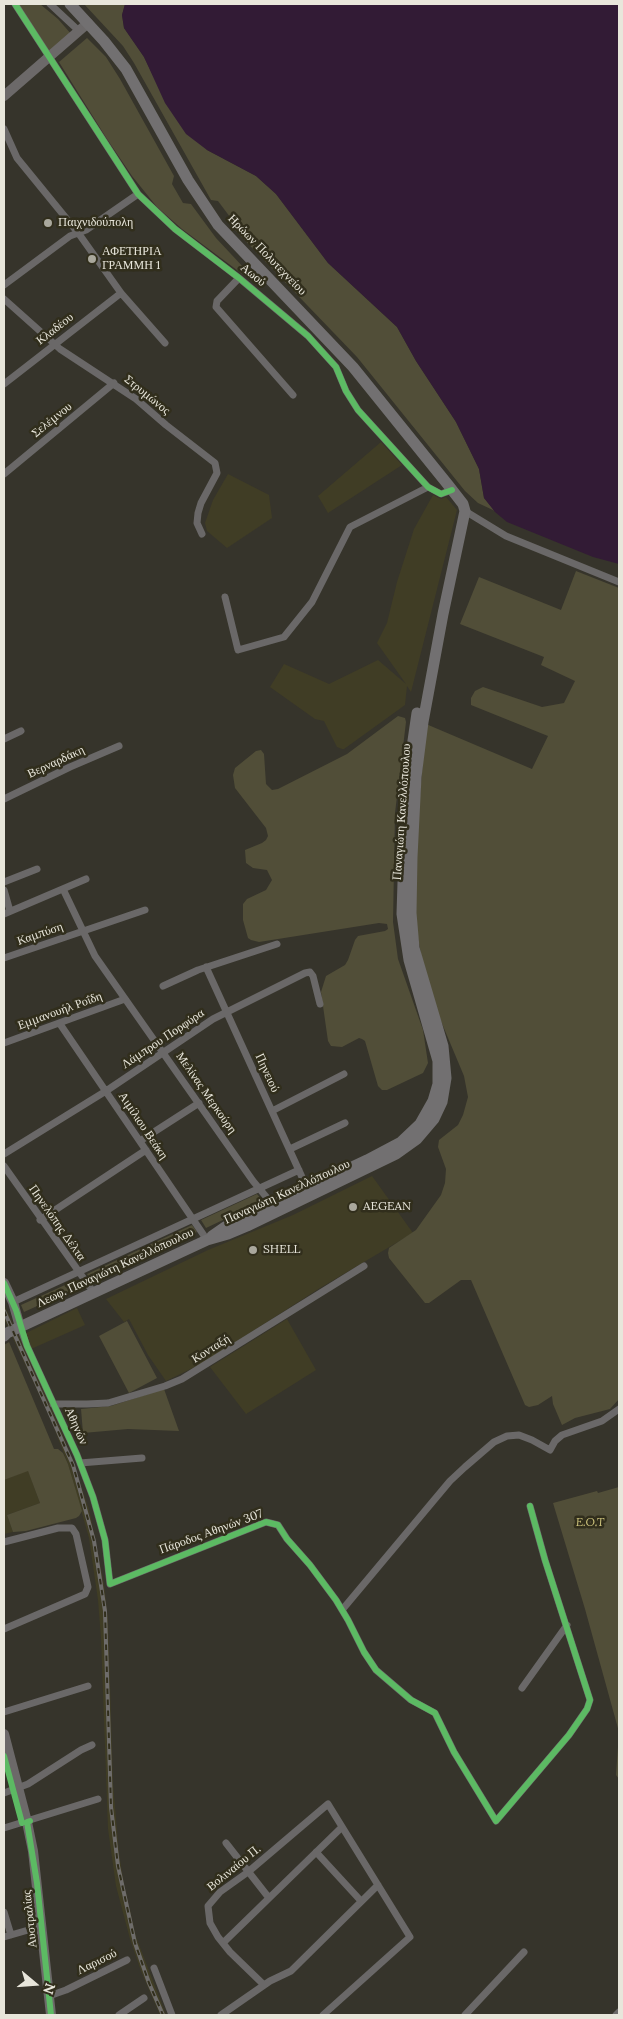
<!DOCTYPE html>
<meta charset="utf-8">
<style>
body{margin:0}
#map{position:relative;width:623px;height:2019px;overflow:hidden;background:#36342b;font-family:Lora,serif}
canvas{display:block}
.frame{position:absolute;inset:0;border:5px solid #e8e6db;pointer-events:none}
.north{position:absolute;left:10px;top:1959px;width:50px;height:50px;-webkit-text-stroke:4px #312e1c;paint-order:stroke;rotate:108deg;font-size:14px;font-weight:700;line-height:20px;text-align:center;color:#e8e6db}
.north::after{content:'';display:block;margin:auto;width:18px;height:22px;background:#e8e6db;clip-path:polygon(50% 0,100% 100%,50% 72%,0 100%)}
</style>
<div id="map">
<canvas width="623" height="2019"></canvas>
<div class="frame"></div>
<div class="north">N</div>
</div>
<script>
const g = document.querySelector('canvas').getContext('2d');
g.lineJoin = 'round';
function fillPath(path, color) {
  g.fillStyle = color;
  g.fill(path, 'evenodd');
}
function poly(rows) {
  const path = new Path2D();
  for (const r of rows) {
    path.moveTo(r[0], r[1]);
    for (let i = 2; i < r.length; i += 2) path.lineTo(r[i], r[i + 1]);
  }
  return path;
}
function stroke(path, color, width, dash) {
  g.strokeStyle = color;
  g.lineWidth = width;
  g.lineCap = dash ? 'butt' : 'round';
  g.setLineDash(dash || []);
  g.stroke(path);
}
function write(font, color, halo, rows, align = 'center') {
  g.font = font + ' Lora,serif';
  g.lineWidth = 5;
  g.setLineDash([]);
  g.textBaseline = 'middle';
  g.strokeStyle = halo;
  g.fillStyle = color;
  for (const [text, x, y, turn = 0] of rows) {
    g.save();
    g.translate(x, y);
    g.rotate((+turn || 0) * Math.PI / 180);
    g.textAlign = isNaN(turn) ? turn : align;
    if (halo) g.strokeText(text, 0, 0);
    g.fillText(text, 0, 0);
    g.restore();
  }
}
const built = poly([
 [381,442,402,465,328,513,318,496],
 [228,474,269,495,272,518,227,548,207,531,205,523,213,500],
 [433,495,441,499,446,497,457,510,411,692,407,686,405,705,344,749,342,749,337,747,324,721,315,719,270,687,284,664,329,684,378,660,406,684,377,643,387,623,397,582,414,529],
 [372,1176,413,1233,320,1288,203,1363,166,1381,148,1355,129,1319,124,1322,106,1299,208,1250,293,1215],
 [4,1304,63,1435,89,1509,104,1584,108,1620,113,1783,119,1854,124,1884,136,1937,166,2015,160,2015,141,1971,130,1939,116,1886,108,1829,101,1638,98,1600,89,1538,68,1464,51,1420,4,1319],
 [77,1308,85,1325,31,1349,24,1334],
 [287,1319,316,1370,246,1414,210,1367],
 [28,1470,40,1503,7,1515,13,1532,4,1534,4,1480]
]);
const green = poly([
 [16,4,40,4,58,19,72,35,50,55],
 [84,4,125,4,122,15,124,28,144,57,153,75,207,150,256,176,276,194,328,263,397,327,416,361,456,422,479,469,484,498,495,511,478,503,465,491,357,357,232,227,233,221,218,201,211,200,134,63,123,46],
 [87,38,106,57,120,79,174,176,172,184,183,203,191,204,216,238,259,284,261,288,182,229,157,207,132,176,107,139,59,62],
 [576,571,619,588,619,1399,610,1409,575,1418,562,1425,553,1404,552,1396,538,1405,529,1407,525,1405,471,1280,461,1280,429,1303,425,1303,389,1258,388,1253,389,1248,416,1230,441,1195,445,1183,446,1169,438,1147,439,1140,458,1125,463,1115,468,1097,464,1076,438,1014,422,960,416,926,416,843,426,724,532,769,548,736,471,705,471,698,475,691,483,687,542,707,564,703,575,681,541,665,544,657,460,624,479,577,561,610],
 [398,716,405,718,406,722,395,813,393,922,398,959,423,1030,428,1063,423,1073,387,1090,382,1090,378,1086,365,1041,362,1039,359,1038,342,1047,331,1046,328,1041,321,992,326,976,345,965,348,960,355,940,358,936,385,931,388,929,387,924,379,923,259,942,251,940,248,938,243,920,243,904,247,899,266,890,272,880,267,870,253,868,246,863,245,850,262,843,266,840,268,836,266,828,235,788,233,775,235,768,256,751,261,750,264,754,266,784,272,790,278,789,347,754],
 [257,1194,263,1201,206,1228,201,1220],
 [192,1225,197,1232,91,1281,87,1274],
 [76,1280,81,1286,24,1312,21,1305],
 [127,1321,157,1378,129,1393,99,1336],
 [9,1342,54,1449,58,1449,63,1453,68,1464,82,1511,79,1516,76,1518,26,1531,13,1532,7,1515,40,1503,28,1471,4,1480,4,1345],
 [164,1389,179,1431,128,1429,83,1433,81,1409,111,1406],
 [619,1487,619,1779,616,1775,619,1732,585,1609,553,1503,597,1491,598,1493]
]);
const water = poly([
 [125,4,619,4,619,564,593,557,507,522,495,512,484,498,479,469,456,422,416,361,397,327,328,263,276,194,256,176,207,150,186,134,165,103,144,57,124,28,122,15]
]);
const street = poly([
 [15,4,138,194,175,229,239,278,308,336,336,367,346,391,358,410,428,487,441,494,452,490],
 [50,4,79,31],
 [4,129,17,158,79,234,121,293,165,343],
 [239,278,217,301,216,307,293,395],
 [4,285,70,236,86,230,138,194],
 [4,299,60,349,136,399,166,425,215,463,217,473,201,503,198,513,197,523,202,534],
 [4,384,121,293],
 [4,474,114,383],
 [465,511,506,536,619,582],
 [225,597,238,650,284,637,312,602,350,527,428,487],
 [4,739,21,731],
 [4,799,70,767,119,746],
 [4,882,37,869],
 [63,889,95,956,253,1181,273,1205],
 [4,890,10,911],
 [4,914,86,879],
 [4,958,145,910],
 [206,967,307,1188],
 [163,986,198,970,277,944],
 [60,1024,207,1240],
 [4,1043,125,999],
 [272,1111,344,1074],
 [140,1141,199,1103],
 [290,1149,345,1123],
 [4,1154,106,1091,213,1019,305,973,310,972,313,976,320,1004],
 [4,1166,94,1293],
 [40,1220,146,1150],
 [13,1302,299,1170],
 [20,1327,27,1346,77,1455,93,1497,105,1540,110,1584,266,1522,278,1525,287,1539,310,1565,336,1600,348,1620,364,1652,376,1670,411,1700,435,1713,454,1752,496,1821,569,1735,587,1709,590,1700,545,1560,530,1506],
 [53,1404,87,1404,108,1403,165,1386,182,1379,364,1266],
 [80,1463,142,1458],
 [4,1542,58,1528,72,1528,76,1534,88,1587,85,1594,4,1629],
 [342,1610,450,1481,465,1467,494,1442,507,1436,519,1435,532,1440,550,1450,555,1441,562,1435,602,1421,619,1409],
 [522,1688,567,1625],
 [4,1712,88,1686],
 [4,1793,28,1784,81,1750,92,1745],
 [4,1828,98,1799],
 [226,1843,269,1898],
 [316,1852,361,1901],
 [4,1912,11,1935],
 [4,1937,42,1926],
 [223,1943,342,1827],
 [154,1968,172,2015],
 [264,1985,230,1952,218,1937,210,1923,208,1906,220,1892,248,1872,328,1804,410,1937,323,2015],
 [49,1996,66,1990,127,1960],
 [119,2015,144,1998],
 [221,2015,270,1981,291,1971,378,1885],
 [465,2015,524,1952],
 [616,2015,619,2012]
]);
const secondary = poly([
 [4,96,88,23],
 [4,1283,13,1302,20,1327],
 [4,1734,27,1822,33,1851,51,2015]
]);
const primary = poly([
 [212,1236,225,1227,367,1160,401,1142,420,1124,433,1101,438,1084,438,1061,409,960,402,914,406,789,417,713],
 [4,1336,7,1333,207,1240,228,1234,247,1226,396,1154,417,1139,434,1119,442,1102,446,1078,443,1046,414,948,411,913,412,857,416,777,423,722,443,614,465,511,463,504,449,486,353,367,218,225,188,180,126,69,104,41,70,4]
]);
const rail = poly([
 [4,1311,73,1465,94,1541,105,1611,111,1807,118,1866,135,1943,149,1983,163,2015]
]);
const cycleway = poly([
 [15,4,138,194,175,229,239,278,308,336,336,367,346,391,358,410,428,487,441,494,452,490],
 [4,1283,16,1310,27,1346,77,1455,93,1497,105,1540,110,1584,266,1522,278,1525,287,1539,310,1565,336,1600,348,1620,364,1652,376,1670,411,1700,435,1713,454,1752,496,1821,569,1735,587,1709,590,1700,545,1560,530,1506],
 [4,1756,22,1823],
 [30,1821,27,1822,37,1883,51,2015]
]);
const markers = [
 [48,223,5,"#aaa89d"],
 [92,259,5,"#aaa89d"],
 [353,1207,5,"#aaa89d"],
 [253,1250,5,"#aaa89d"]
];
const poiNames = [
 ["Παιχνιδούπολη",58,223],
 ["ΑΦΕΤΗΡΙΑ",102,252],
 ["ΓΡΑΜΜΗ 1",102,266],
 ["AEGEAN",363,1207],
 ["SHELL",263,1250]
];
const streetNames = [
 ["Ηρώων Πολυτεχνείου",267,255,46],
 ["Αωού",253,275,39],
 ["Κλαδέου",55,329,-38],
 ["Στρυμώνος",147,395,39],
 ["Σελέμνου",52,420,-39],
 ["Βερναρδάκη",56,762,-25],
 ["Παναγιώτη Κανελλόπουλου",402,812,-86],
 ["Καμπύση",40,934,-19],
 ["Εμμανουήλ Ροΐδη",60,1011,-20],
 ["Λάμπρου Πορφύρα",163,1039,-34],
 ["Πηνειού",267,1073,65],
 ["Μελίνας Μερκούρη",206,1093,55],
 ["Αιμίλιου Βεάκη",143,1126,56],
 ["Παναγιώτη Κανελλόπουλου",287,1192,-25],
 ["Πηνελόπης Δέλτα",57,1223,55],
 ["Λεωφ. Παναγιώτη Κανελλόπουλου",115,1268,-25],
 ["Κονταξή",211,1349,-32],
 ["Αθηνών",76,1426,66],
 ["Πάροδος Αθηνών 307",211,1532,-20],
 ["Βολιναίου Π.",234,1868,-39],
 ["Αυστραλίας",30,1919,-96],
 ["Λαρισού",97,1962,-26]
];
const parkNames = [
 ["E.O.T",590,1523]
];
fillPath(built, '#403d25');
fillPath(green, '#514e38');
fillPath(water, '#321b35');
stroke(street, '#6a6868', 7);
stroke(secondary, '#6c6969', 10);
stroke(primary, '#727071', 11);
stroke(rail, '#6e6c6a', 4);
stroke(rail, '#312e1c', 2, [5.5]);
stroke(cycleway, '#5cba63', 6);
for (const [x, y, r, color] of markers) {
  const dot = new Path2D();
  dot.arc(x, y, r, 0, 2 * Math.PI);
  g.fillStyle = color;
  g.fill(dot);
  stroke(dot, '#312e1c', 2);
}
write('12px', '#e8e6db', '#312e1c', poiNames, 'left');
write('12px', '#e8e6db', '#312e1c', streetNames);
write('italic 12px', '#cdc37c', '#312e1c', parkNames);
</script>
